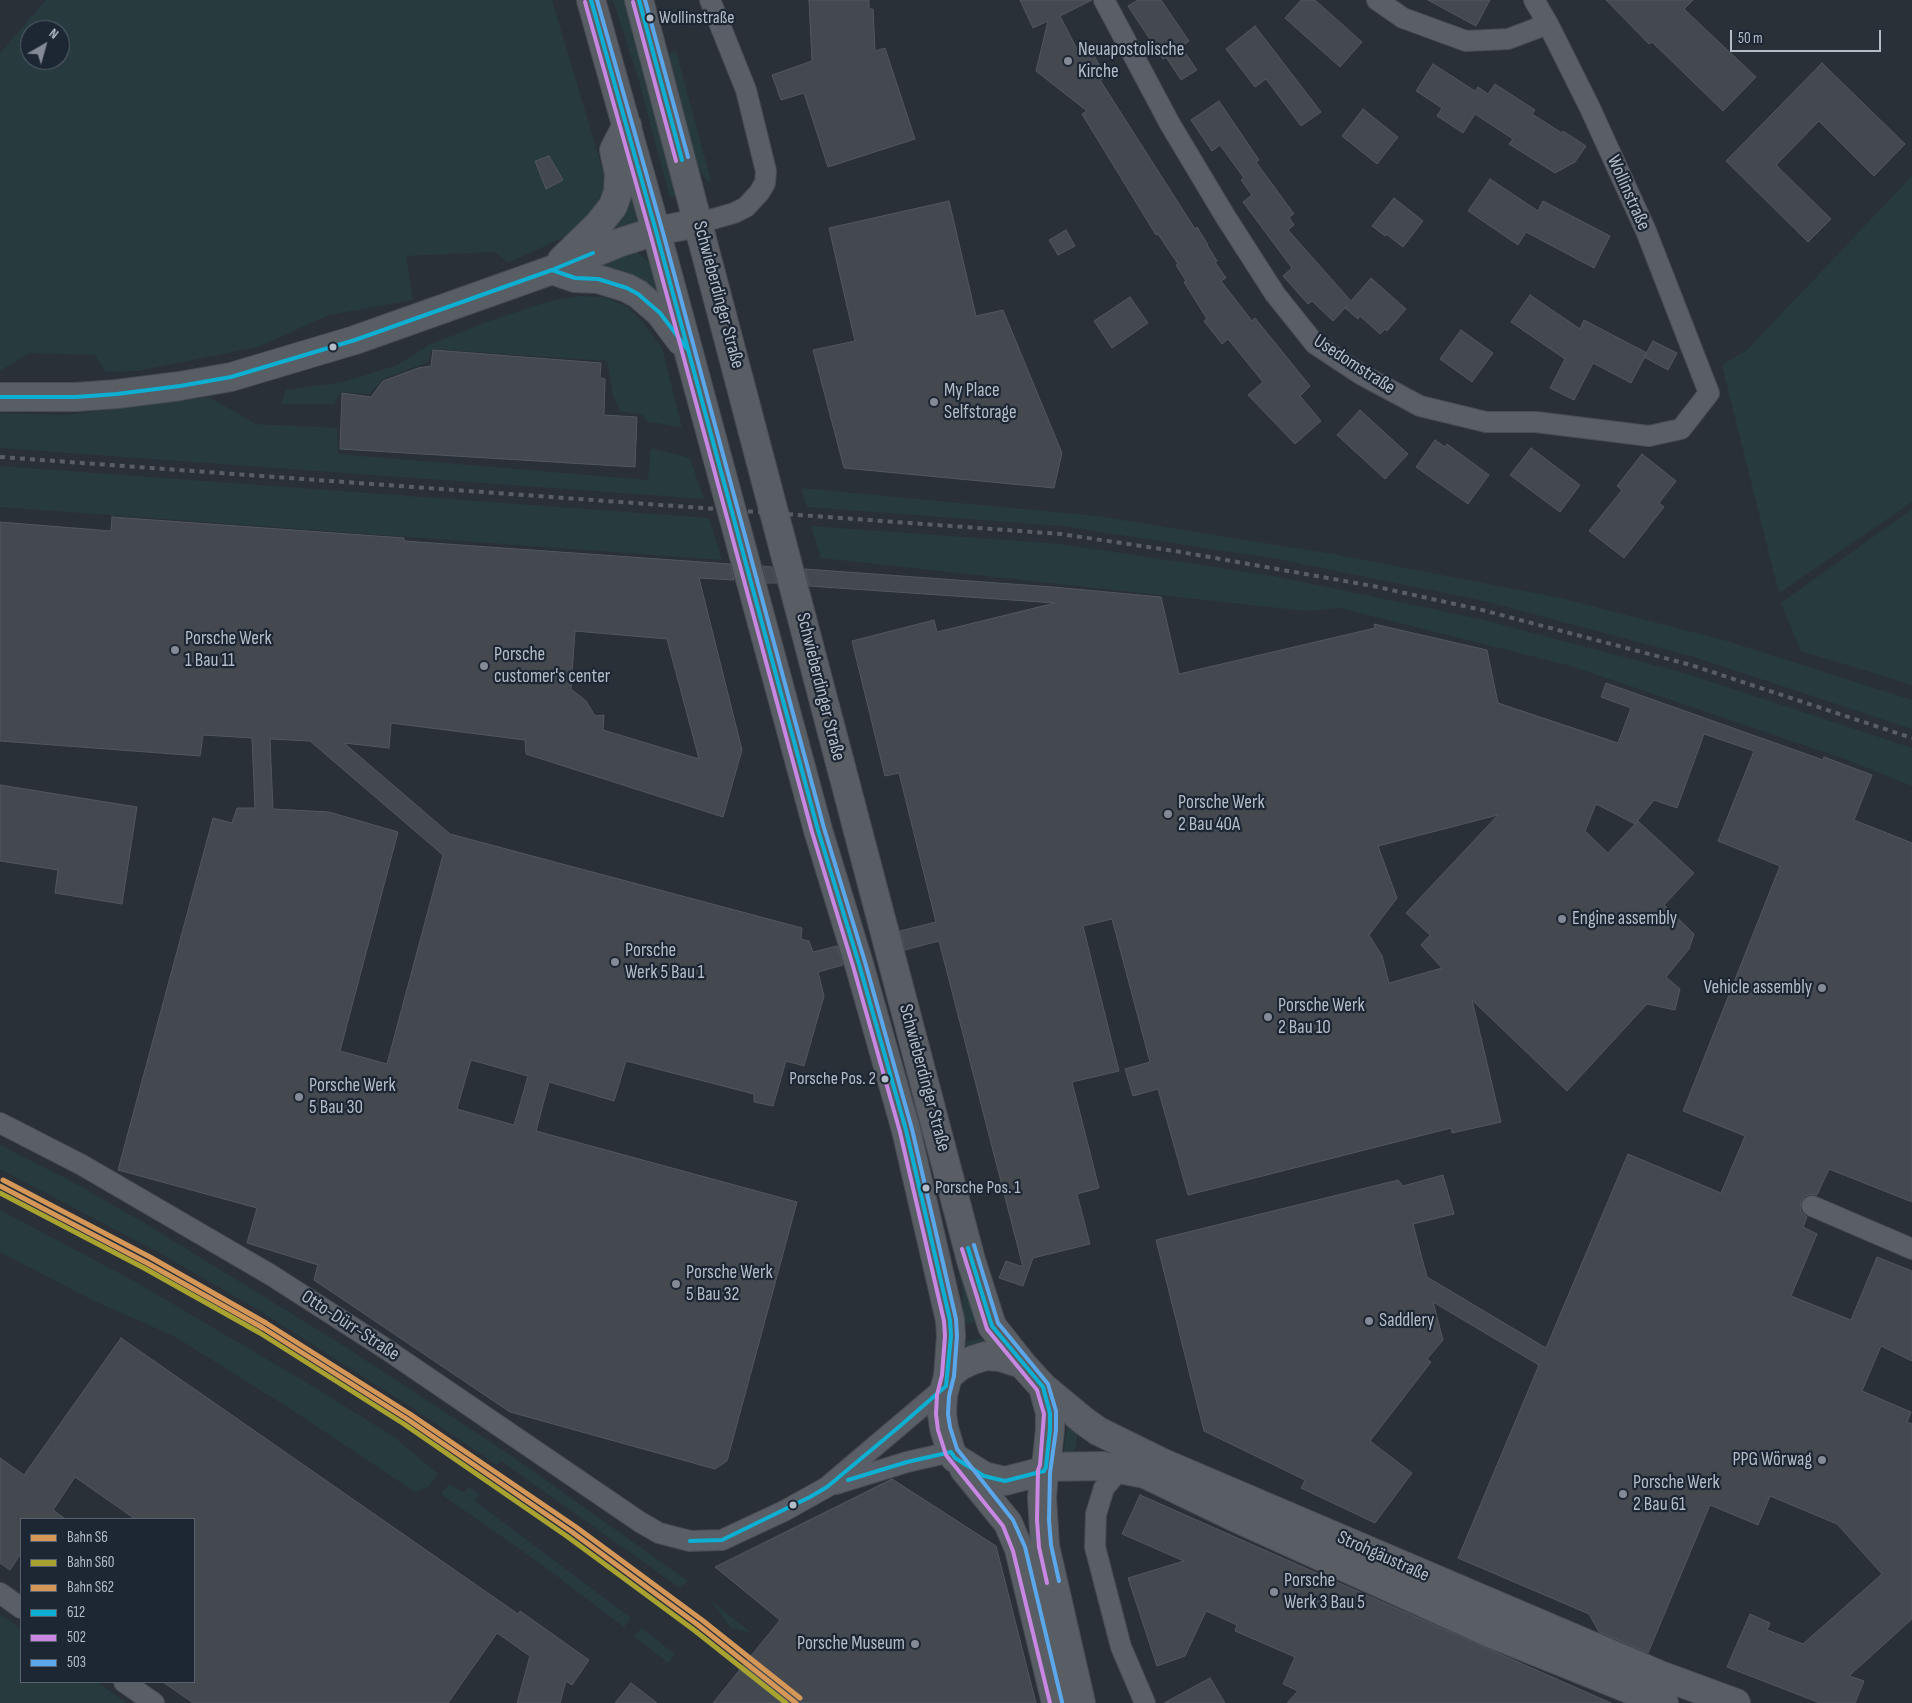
<!DOCTYPE html>
<meta charset="utf-8">
<style>
body{margin:0}
#map{position:relative;width:1912px;height:1703px;overflow:hidden;background:#2a3038;font-family:"Sofia Sans Condensed",sans-serif}
canvas{display:block}
.legend{position:absolute;left:20px;top:1518px;width:175px;height:165px;box-sizing:border-box;background:#1d2633;border:1px solid #59626f;margin:0;padding:6px 9px;list-style:none;font-size:15px;color:#b4bcc9}
.legend li{display:flex;align-items:center;gap:10px;height:25px}
.legend b{width:25px;border:1px solid #59626f}
.north{position:absolute;left:20px;top:20px;width:50px;height:50px;box-sizing:border-box;background:#1d2633;border:1px solid #59626f;border-radius:50%;rotate:38deg;font-size:14px;font-weight:700;line-height:20px;text-align:center;color:#b4bcc9}
.north::after{content:'';display:block;margin:auto;width:18px;height:22px;background:#848b96;clip-path:polygon(50% 0,100% 100%,50% 72%,0 100%)}
.scale{position:absolute;left:1730px;top:30px;width:151px;height:22px;box-sizing:border-box;border:2px solid #b4bcc9;border-top:0;padding-left:6px;font-size:15px;line-height:18px;white-space:nowrap;color:#b4bcc9;-webkit-text-stroke:4px #1d2633;paint-order:stroke}
</style>
<div id="map">
<canvas width="1912" height="1703"></canvas>
<ul class="legend">
<li><b style="height:6px;background:#d59757"></b>Bahn S6</li>
<li><b style="height:6px;background:#a8a331"></b>Bahn S60</li>
<li><b style="height:6px;background:#d59757"></b>Bahn S62</li>
<li><b style="height:6px;background:#0dafd3"></b>612</li>
<li><b style="height:6px;background:#c787e3"></b>502</li>
<li><b style="height:6px;background:#5aa8eb"></b>503</li>
</ul>
<div class="north">N</div>
<div class="scale">50 m</div>
</div>
<script>
const g = document.querySelector('canvas').getContext('2d');
g.lineJoin = 'round';
function fillPath(path, color) {
  g.fillStyle = color;
  g.fill(path, 'evenodd');
}
function poly(rows) {
  const path = new Path2D();
  for (const r of rows) {
    path.moveTo(r[0], r[1]);
    for (let i = 2; i < r.length; i += 2) path.lineTo(r[i], r[i + 1]);
  }
  return path;
}
function stroke(path, color, width, dash) {
  g.strokeStyle = color;
  g.lineWidth = width;
  g.lineCap = dash ? 'butt' : 'round';
  g.setLineDash(dash || []);
  g.stroke(path);
}
function write(font, color, halo, rows, align = 'center') {
  g.font = font + ' "Sofia Sans Condensed",sans-serif';
  g.lineWidth = 4.5;
  g.setLineDash([]);
  g.textBaseline = 'middle';
  g.strokeStyle = halo;
  g.fillStyle = color;
  for (const [text, x, y, turn = 0] of rows) {
    g.save();
    g.translate(x, y);
    g.rotate((+turn || 0) * Math.PI / 180);
    g.textAlign = isNaN(turn) ? turn : align;
    if (halo) g.strokeText(text, 0, 0);
    g.fillText(text, 0, 0);
    g.restore();
  }
}
const green = poly([
 [46,0,552,0,607,184,582,229,508,263,495,252,406,256,413,300,329,315,258,347,137,371,106,372,95,355,29,353,0,371,0,53],
 [30,30,60,30,60,60,30,60],
 [613,0,625,0,678,195,670,198,639,81],
 [676,51,711,181,708,182,701,173,695,157,668,53],
 [1912,176,1912,502,1779,593,1722,365,1747,350],
 [628,195,633,195,638,218,634,224,622,232,616,225,624,211],
 [637,252,649,262,660,296,592,267],
 [577,296,604,297,628,307,647,327,662,348,682,428,646,421,643,415,620,411,613,395,607,361,432,349,428,362,383,379,370,394,340,392,334,404,281,404,286,390,343,382,397,365,429,345,484,323,547,302],
 [209,397,256,424,337,428,338,454,648,480,651,448,690,458,704,499,0,448,0,413,66,415],
 [0,466,709,518,722,560,0,507],
 [801,488,1097,516,1333,554,1561,598,1727,641,1912,700,1912,729,1694,657,1484,601,1277,559,1062,526,807,507],
 [1912,509,1912,685,1801,651,1781,603],
 [811,526,1061,544,1274,576,1480,619,1688,674,1912,748,1912,786,1845,759,1571,666,1340,608,1306,611,821,558],
 [0,1145,71,1181,146,1224,336,1341,506,1452,688,1581,680,1588,501,1461,497,1465,414,1409,260,1311,154,1250,0,1169],
 [0,1210,134,1281,314,1387,394,1437,438,1474,428,1487,415,1492,289,1408,174,1336,96,1302,0,1252],
 [959,1253,982,1320,964,1325,962,1287,954,1254],
 [992,1336,998,1345,962,1354,964,1342],
 [1069,1417,1079,1424,1074,1456,1062,1459],
 [449,1484,463,1492,469,1487,479,1494,475,1501,631,1618,624,1627,545,1567,441,1494],
 [710,1600,752,1633,731,1628],
 [0,1614,21,1629,21,1682,97,1682,127,1703,0,1703],
 [641,1628,675,1654,668,1663,634,1636]
]);
const building = poly([
 [809,0,869,0,869,9,873,9,875,51,885,48,915,139,828,167,804,93,781,100,772,75,812,61,809,0],
 [1020,0,1092,0,1060,16,1078,51,1088,45,1106,77,1100,80,1195,229,1197,227,1208,245,1207,245,1217,261,1215,262,1226,278,1221,281,1252,321,1255,318,1310,386,1300,396,1321,421,1295,444,1248,395,1263,382,1228,339,1222,344,1204,321,1207,319,1184,282,1186,281,1176,265,1178,264,1158,234,1156,235,1082,114,1087,111,1036,71,1048,21,1033,28,1020,0],
 [1138,0,1161,0,1189,41,1181,47,1197,70,1181,80,1166,57,1163,59,1128,6,1138,0],
 [1301,0,1315,0,1362,42,1340,67,1285,18,1301,0],
 [1428,0,1490,0,1476,26,1428,0],
 [1606,0,1693,0,1684,9,1756,77,1723,111,1652,42,1649,44,1606,0],
 [1255,26,1321,112,1301,126,1266,79,1255,87,1226,49,1255,26],
 [1822,63,1905,144,1874,176,1819,121,1776,165,1831,219,1808,242,1726,161,1822,63],
 [1433,64,1475,91,1478,87,1488,94,1495,84,1535,110,1532,114,1562,133,1563,131,1586,146,1575,162,1555,173,1509,144,1513,139,1475,114,1463,133,1437,116,1442,108,1416,91,1433,64],
 [1219,101,1259,160,1256,162,1294,214,1289,217,1294,225,1288,230,1351,301,1371,278,1406,309,1387,331,1385,329,1380,334,1360,316,1358,319,1345,308,1348,305,1333,321,1312,301,1308,304,1283,276,1292,268,1243,202,1252,195,1241,180,1244,178,1220,145,1212,151,1191,120,1219,101],
 [1363,109,1398,137,1377,164,1342,136,1363,109],
 [549,156,563,180,546,189,535,161,549,156],
 [1490,179,1538,211,1543,201,1610,236,1594,268,1526,232,1518,245,1468,211,1490,179],
 [1394,198,1423,221,1403,247,1386,234,1385,236,1372,226,1394,198],
 [949,201,976,316,1003,310,1062,453,1054,488,844,468,813,350,855,341,829,228,949,201],
 [1066,230,1075,246,1058,255,1049,240,1066,230],
 [1530,295,1580,329,1584,320,1647,353,1631,383,1593,363,1574,400,1550,388,1565,359,1511,322,1530,295],
 [1130,297,1148,323,1112,348,1094,321,1130,297],
 [1461,330,1493,353,1472,382,1440,359,1461,330],
 [1653,341,1677,353,1668,370,1644,357,1653,341],
 [433,350,601,363,600,378,605,379,604,415,637,417,635,467,340,449,342,393,371,397,383,381,418,368,431,366,433,350],
 [1360,410,1408,454,1385,479,1337,435,1360,410],
 [1435,440,1445,447,1447,444,1489,475,1468,504,1416,467,1435,440],
 [1531,448,1580,485,1560,512,1510,475,1531,448],
 [1642,454,1676,481,1659,503,1664,507,1624,558,1589,531,1622,490,1617,486,1642,454],
 [112,517,404,538,404,541,730,564,734,580,699,578,742,750,723,817,526,754,525,740,391,723,389,748,344,743,450,834,802,928,801,939,809,941,813,952,837,946,843,965,818,972,824,996,804,1066,786,1061,773,1106,754,1102,754,1094,626,1061,614,1101,549,1082,536,1131,797,1202,727,1461,715,1469,510,1412,314,1280,318,1265,247,1243,257,1208,118,1170,213,818,232,823,237,808,255,808,252,738,203,735,200,756,0,741,0,522,111,531,112,517],
 [575,631,667,639,699,759,603,730,604,715,595,716,586,701,571,689,575,631],
 [270,739,310,741,443,855,387,1064,340,1051,398,832,329,812,273,809,270,739],
 [471,1060,528,1076,514,1125,457,1109,471,1060],
 [763,566,772,567,777,583,767,583,763,566],
 [805,569,1053,587,1161,597,1179,674,1375,628,1374,624,1487,650,1498,703,1618,743,1631,708,1601,697,1606,683,1823,760,1824,757,1872,775,1854,820,1912,843,1912,1202,1829,1169,1817,1195,1811,1194,1805,1196,1801,1202,1800,1208,1802,1213,1807,1217,1803,1227,1817,1234,1791,1296,1851,1320,1877,1257,1912,1271,1912,1361,1881,1346,1862,1391,1911,1412,1907,1422,1912,1424,1912,1619,1849,1676,1864,1681,1855,1703,1820,1703,1727,1667,1750,1614,1770,1623,1767,1630,1803,1644,1882,1574,1837,1524,1770,1496,1758,1525,1710,1505,1648,1653,1599,1632,1589,1614,1458,1558,1539,1365,1433,1302,1443,1340,1427,1359,1431,1362,1370,1441,1412,1473,1375,1523,1301,1488,1305,1480,1204,1431,1156,1240,1398,1180,1403,1186,1443,1175,1454,1214,1413,1224,1427,1277,1546,1348,1628,1154,1721,1193,1745,1136,1683,1111,1780,866,1718,841,1754,751,1704,734,1677,808,1654,800,1635,824,1638,821,1694,873,1664,905,1694,934,1689,949,1666,977,1680,989,1675,1010,1647,1004,1567,1091,1472,1000,1501,1122,1452,1133,1451,1128,1188,1195,1158,1089,1133,1096,1125,1069,1150,1062,1112,919,1083,926,1119,1071,1072,1082,1099,1188,1077,1194,1090,1244,1033,1258,1023,1286,999,1278,1006,1261,1023,1267,939,941,905,950,900,931,936,922,899,773,885,776,852,641,934,620,937,632,1055,603,809,586,805,569],
 [1596,804,1635,824,1608,853,1585,831,1596,804],
 [1498,815,1406,913,1430,935,1421,945,1442,968,1389,983,1382,956,1369,935,1397,898,1378,846,1498,815],
 [0,785,137,807,122,904,55,893,58,870,0,861,0,785],
 [121,1338,518,1614,520,1611,589,1660,572,1685,566,1681,560,1703,517,1703,530,1656,497,1633,448,1703,193,1703,163,1682,194,1682,194,1519,135,1519,75,1477,53,1510,65,1519,21,1519,21,1553,10,1570,0,1563,0,1458,24,1475,121,1338],
 [892,1479,996,1546,1036,1703,713,1703,780,1620,715,1567,892,1479],
 [1140,1495,1484,1647,1611,1703,1287,1703,1298,1691,1283,1684,1295,1657,1235,1631,1237,1625,1206,1611,1185,1656,1157,1666,1128,1578,1184,1561,1122,1534,1140,1495],
 [1210,1678,1225,1703,1164,1703,1210,1678],
 [631,1683,657,1703,615,1703,631,1683]
]);
const minor = poly([
 [1104,0,1170,124,1225,216,1275,294,1315,344,1362,375,1420,406,1486,422,1536,422,1649,436,1681,429,1709,393,1646,231,1590,108,1548,24,1534,0],
 [1377,0,1403,18,1466,41,1508,39,1548,24],
 [699,223,734,213,746,207,759,193,765,183,766,171,746,90,710,0],
 [0,1123,82,1165,271,1275,383,1347,640,1522,659,1533,690,1541,722,1540,784,1511,827,1487,946,1386],
 [1812,1206,1912,1249],
 [1121,1468,1104,1488,1096,1514,1095,1547,1121,1647,1145,1703],
 [836,1484,907,1462,951,1452],
 [0,1593,21,1608],
 [124,1682,154,1703]
]);
const secondary = poly([
 [591,0,656,231,818,830,859,964,906,1130,950,1320,951,1336,948,1376,943,1395,942,1414,944,1428,951,1452,955,1458,984,1476,1005,1481,1044,1471],
 [639,0,971,1260,992,1326,1022,1364],
 [562,260,599,224,613,206,618,192,619,174,614,150,627,125],
 [552,270,575,278,598,279,627,288,638,294,660,313,681,341],
 [0,397,76,397,117,394,180,386,231,377,355,340,552,270,618,243,656,231,699,223],
 [948,1376,960,1366,973,1360,986,1356,1000,1357,1022,1364,1043,1387,1050,1413,1050,1429,1046,1467,1044,1471,1042,1498,1045,1546,1081,1703],
 [1043,1387,1084,1421,1098,1431,1163,1463,1660,1675,1736,1703],
 [1046,1467,1103,1466,1145,1474,1232,1516,1490,1633,1664,1703],
 [964,1469,1008,1523,1019,1549,1056,1703]
]);
const rail = poly([
 [0,457,1061,534,1181,552,1373,586,1482,610,1691,665,1912,738]
]);
const bus1 = poly([
 [591,0,656,231,818,830,859,964,906,1130,950,1320,951,1336,946,1386,900,1426,827,1487,810,1497,722,1540,690,1541],
 [639,0,682,160],
 [552,270,575,278,598,279,627,288,638,294,660,313,688,350],
 [0,397,76,397,117,394,180,386,231,377,355,340,552,270,593,253],
 [968,1248,992,1326,1043,1387,1050,1413,1050,1429,1046,1467,1044,1471],
 [951,1452,955,1458,984,1476,1005,1481,1044,1471],
 [848,1480,907,1462,951,1452]
]);
const bus2 = poly([
 [585,2,650,233,812,832,853,966,900,1132,944,1321,945,1336,942,1375,937,1395,936,1414,938,1430,946,1455,1003,1526,1013,1551,1050,1703],
 [633,2,676,161],
 [962,1249,987,1329,1037,1390,1044,1414,1040,1465,1038,1470,1037,1520,1039,1547,1047,1583]
]);
const bus3 = poly([
 [597,0,662,229,824,828,865,962,912,1129,956,1319,957,1336,954,1376,949,1396,948,1414,950,1427,957,1449,1013,1520,1025,1547,1062,1702],
 [645,0,688,157],
 [974,1245,998,1323,1048,1384,1056,1411,1056,1430,1050,1473,1049,1520,1051,1545,1059,1581]
]);
const rail1 = poly([
 [0,1186,147,1263,263,1328,407,1419,572,1532,698,1625,796,1703]
]);
const rail2 = poly([
 [0,1193,144,1268,260,1333,404,1424,568,1537,694,1630,786,1703]
]);
const rail3 = poly([
 [3,1180,150,1257,266,1323,410,1414,576,1527,702,1620,800,1698]
]);
const markers = [
 [650,18,4.5,"#b4bcc9"],
 [1068,61,5,"#848b96"],
 [333,347,4.5,"#b4bcc9"],
 [934,402,5,"#848b96"],
 [175,650,5,"#848b96"],
 [484,666,5,"#848b96"],
 [1168,814,5,"#848b96"],
 [1562,919,5,"#848b96"],
 [615,962,5,"#848b96"],
 [1822,988,5,"#848b96"],
 [1268,1017,5,"#848b96"],
 [885,1079,4.5,"#b4bcc9"],
 [299,1097,5,"#848b96"],
 [926,1188,4.5,"#b4bcc9"],
 [676,1284,5,"#848b96"],
 [1369,1321,5,"#848b96"],
 [1822,1460,5,"#848b96"],
 [1623,1494,5,"#848b96"],
 [793,1505,4.5,"#b4bcc9"],
 [1274,1592,5,"#848b96"],
 [915,1644,5,"#848b96"]
];
const busNames = [
 ["Wollinstraße",659,18],
 ["Porsche Pos. 2",876,1079,"right"],
 ["Porsche Pos. 1",935,1188]
];
const poiNames = [
 ["Neuapostolische",1078,50],
 ["Kirche",1078,72],
 ["My Place",944,391],
 ["Selfstorage",944,413],
 ["Porsche Werk",185,639],
 ["1 Bau 11",185,661],
 ["Porsche",494,655],
 ["customer's center",494,677],
 ["Porsche Werk",1178,803],
 ["2 Bau 40A",1178,825],
 ["Engine assembly",1572,919],
 ["Porsche",625,951],
 ["Werk 5 Bau 1",625,973],
 ["Vehicle assembly",1812,988,"right"],
 ["Porsche Werk",1278,1006],
 ["2 Bau 10",1278,1028],
 ["Porsche Werk",309,1086],
 ["5 Bau 30",309,1108],
 ["Porsche Werk",686,1273],
 ["5 Bau 32",686,1295],
 ["Saddlery",1379,1321],
 ["PPG Wörwag",1812,1460,"right"],
 ["Porsche Werk",1633,1483],
 ["2 Bau 61",1633,1505],
 ["Porsche",1284,1581],
 ["Werk 3 Bau 5",1284,1603],
 ["Porsche Museum",905,1644,"right"]
];
const streetNames = [
 ["Wollinstraße",1628,193,66],
 ["Schwieberdinger Straße",718,295,75],
 ["Usedomstraße",1354,365,33],
 ["Schwieberdinger Straße",820,687,76],
 ["Schwieberdinger Straße",924,1078,75],
 ["Otto-Dürr-Straße",350,1326,33],
 ["Strohgäustraße",1383,1557,24]
];
fillPath(green, '#273a3e');
fillPath(building, '#444950');
stroke(building, '#52575f', 1);
stroke(minor, '#484c53', 22);
stroke(secondary, '#484c53', 30);
stroke(minor, '#5a5e66', 20);
stroke(secondary, '#595d64', 28);
stroke(rail, '#595d64', 4, [5, 5]);
stroke(bus1, '#0dafd3', 4);
stroke(bus2, '#c787e3', 4);
stroke(bus3, '#5aa8eb', 4);
stroke(rail1, '#d59757', 5);
stroke(rail2, '#a8a331', 5);
stroke(rail3, '#d59757', 5);
for (const [x, y, r, color] of markers) {
  const dot = new Path2D();
  dot.arc(x, y, r, 0, 2 * Math.PI);
  g.fillStyle = color;
  g.fill(dot);
  stroke(dot, '#1d2633', 2);
}
write('18px', '#b4bcc9', '#1d2633', busNames, 'left');
write('19px', '#b4bcc9', '#1d2633', poiNames, 'left');
write('19px', '#b4bcc9', '#1d2633', streetNames);
</script>
